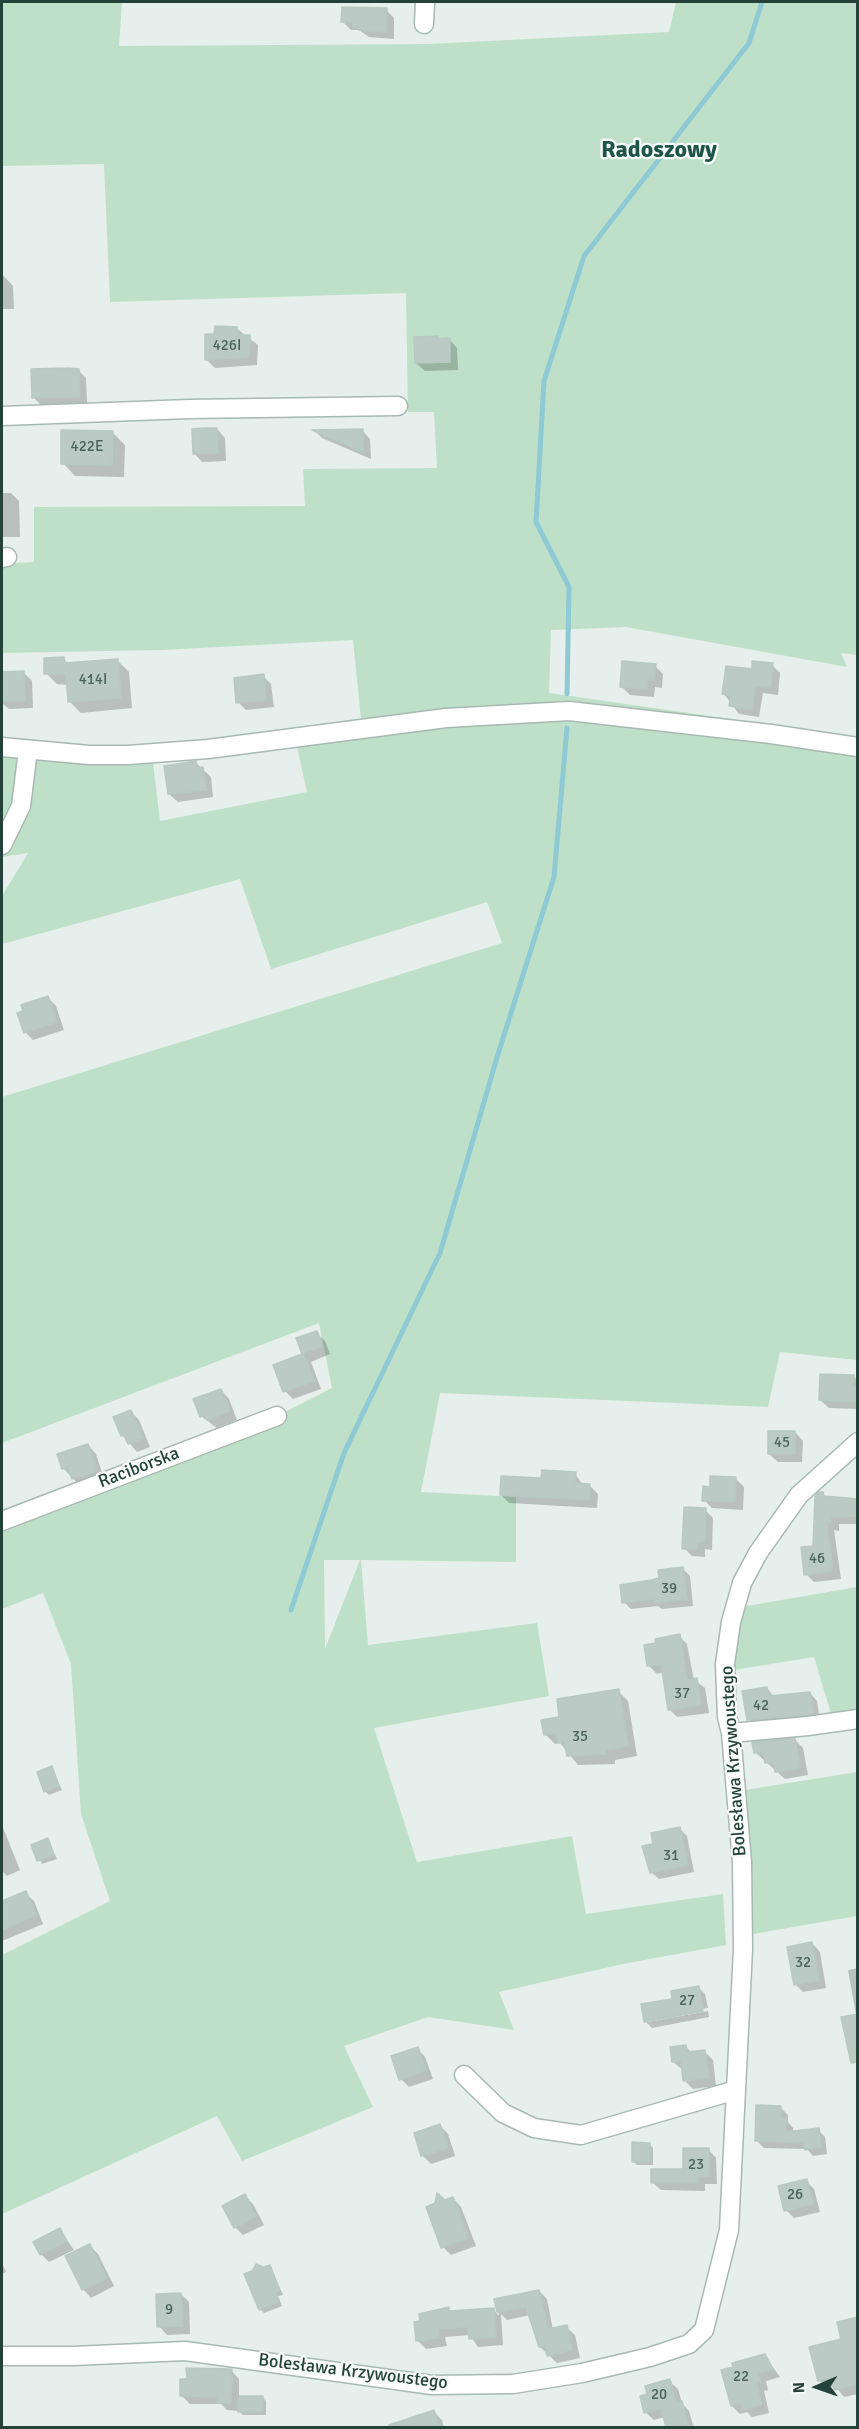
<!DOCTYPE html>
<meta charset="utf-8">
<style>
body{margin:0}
#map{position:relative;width:859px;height:2429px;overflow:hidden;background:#e6efeb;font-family:Signika,sans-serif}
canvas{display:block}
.frame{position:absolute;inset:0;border:3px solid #24423a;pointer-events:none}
.north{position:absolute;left:787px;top:2357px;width:60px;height:60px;-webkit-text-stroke:4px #f7fbf9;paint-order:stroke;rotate:268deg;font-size:16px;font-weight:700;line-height:24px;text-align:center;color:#24423a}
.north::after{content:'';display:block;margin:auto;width:21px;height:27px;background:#24423a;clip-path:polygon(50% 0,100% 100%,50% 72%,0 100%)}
</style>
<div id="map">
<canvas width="859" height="2429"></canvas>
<div class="frame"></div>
<div class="north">N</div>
</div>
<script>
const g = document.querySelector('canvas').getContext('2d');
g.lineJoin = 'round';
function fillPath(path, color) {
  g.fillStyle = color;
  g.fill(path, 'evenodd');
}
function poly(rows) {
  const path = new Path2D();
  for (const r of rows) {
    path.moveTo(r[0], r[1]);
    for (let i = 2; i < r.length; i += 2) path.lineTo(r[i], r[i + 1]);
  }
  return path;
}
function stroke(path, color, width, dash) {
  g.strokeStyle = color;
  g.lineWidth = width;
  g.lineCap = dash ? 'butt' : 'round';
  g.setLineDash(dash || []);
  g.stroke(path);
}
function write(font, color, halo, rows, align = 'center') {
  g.font = font + ' Signika,sans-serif';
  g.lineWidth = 4.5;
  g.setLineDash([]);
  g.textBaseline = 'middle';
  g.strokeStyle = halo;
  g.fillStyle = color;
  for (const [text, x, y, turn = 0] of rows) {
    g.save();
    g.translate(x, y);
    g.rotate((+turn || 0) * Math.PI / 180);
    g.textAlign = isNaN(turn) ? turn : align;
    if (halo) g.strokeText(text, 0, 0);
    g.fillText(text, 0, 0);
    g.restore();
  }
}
const green = poly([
 [2,2,122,2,119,46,428,44,669,32,676,2,857,2,857,655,841,653,847,667,626,627,551,630,549,693,857,737,857,1360,780,1352,768,1407,440,1393,421,1492,516,1497,516,1562,361,1560,368,1645,537,1623,549,1696,374,1728,417,1862,572,1836,586,1914,723,1894,726,1945,623,1964,499,1992,514,2030,428,2017,344,2046,373,2107,242,2161,217,2116,2,2214,2,1955,110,1901,81,1814,71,1664,43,1593,2,1609,2,1521,277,1416,332,1388,319,1323,2,1443,2,1097,502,943,487,902,271,969,240,879,2,944,2,896,28,853,2,857,2,747,152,754,160,821,307,792,295,738,362,729,353,640,162,650,2,653,2,564,34,562,34,507,305,506,303,469,437,468,434,412,408,412,406,293,110,302,104,164,2,166],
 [324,1560,360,1560,325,1649],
 [857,1587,857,1712,832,1717,814,1657,734,1670,734,1634,741,1607],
 [857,1772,857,1916,753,1934,745,1790]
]);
const shadow = poly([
 [386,10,394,18,394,39,369,37,359,30,351,30,343,22],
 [2,274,13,286,14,309,2,309],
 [236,328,258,345,257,365,215,368,206,359,216,336],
 [449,339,457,348,458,370,425,371,416,363],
 [79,371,86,378,87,403,41,405,33,397],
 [217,429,225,438,226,461,202,462,194,453],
 [362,430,370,439,371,459,322,438,316,432],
 [112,432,125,445,124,477,75,476,63,463],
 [2,493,11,493,19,501,20,537,2,537],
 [63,659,68,664,117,660,129,672,132,708,81,713,69,701,68,685,57,684,46,673],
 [772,665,780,673,778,695,763,693,759,717,739,714,724,694,753,671],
 [655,666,663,674,662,688,655,687,654,697,630,695,622,687],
 [2,673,24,673,32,681,33,708,9,709,2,703],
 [263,676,271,684,274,707,246,710,238,702],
 [196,763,211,777,213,797,178,802,169,794,166,767],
 [48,998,56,1006,64,1030,33,1040,25,1032,25,1012],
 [316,1332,325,1341,330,1354,311,1362,321,1389,293,1399,285,1391,303,1355,298,1339],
 [853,1376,858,1381,858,1409,829,1408,820,1400],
 [221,1390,229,1399,237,1420,217,1428,201,1416],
 [131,1412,139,1420,150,1447,137,1452,122,1435],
 [795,1432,803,1441,802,1462,778,1462,769,1454],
 [88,1445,96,1454,104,1479,81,1487,63,1468],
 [575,1474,583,1485,590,1486,598,1494,597,1508,509,1503,501,1495,543,1480],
 [736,1479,744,1487,743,1510,712,1508,704,1500,711,1488],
 [823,1494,827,1498,858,1500,858,1524,839,1524,839,1531,834,1530,841,1579,814,1582,806,1574,814,1547],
 [705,1510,713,1518,712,1550,705,1549,705,1557,692,1556,684,1548],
 [683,1569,690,1576,693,1606,662,1609,658,1606,631,1609,624,1602],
 [679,1636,687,1644,694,1680,705,1688,709,1713,677,1717,669,1709,664,1672,657,1674,648,1665],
 [767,1688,774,1697,810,1693,817,1701,820,1721,756,1727,749,1719],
 [618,1691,628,1701,637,1756,615,1760,615,1764,578,1765,560,1743,555,1744,545,1734,561,1719],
 [795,1740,803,1748,808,1775,785,1779,755,1752],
 [52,1768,62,1790,49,1795,45,1791],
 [2,1825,20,1870,7,1876,2,1871],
 [680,1829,687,1836,694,1872,659,1879,651,1872,655,1845],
 [48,1840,57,1859,42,1864,33,1846],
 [25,1893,34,1901,43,1924,2,1941,2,1903],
 [812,1943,820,1952,826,1988,803,1992,795,1984],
 [858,1968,858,2062,851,2056,856,2015,848,1970],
 [698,1987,705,1994,708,2008,648,2019,648,2022,708,2011,709,2017,652,2028,645,2021,674,2000],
 [685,2046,692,2053,705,2052,713,2060,716,2086,693,2089,685,2081,683,2070,673,2062],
 [417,2048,425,2057,433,2079,409,2087,401,2079],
 [781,2108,788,2115,788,2122,793,2128,793,2133,818,2130,825,2137,827,2154,813,2156,807,2149,764,2148,757,2141],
 [440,2126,448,2134,455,2156,431,2164,423,2156,416,2134],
 [649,2144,653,2148,653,2165,637,2165,633,2161],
 [708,2149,716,2158,717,2184,705,2184,705,2191,661,2190,652,2182,685,2170],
 [806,2181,814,2189,820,2212,794,2218,786,2210],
 [245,2196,253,2204,264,2225,243,2235,235,2227],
 [453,2198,461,2207,476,2246,451,2255,443,2247,436,2204],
 [60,2230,74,2250,49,2262,41,2254],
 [90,2246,98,2254,114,2286,91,2298,83,2289],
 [2,2263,6,2272,2,2274],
 [270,2266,283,2295,278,2296,282,2306,264,2313,260,2309,262,2269],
 [539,2291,547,2299,553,2330,566,2327,575,2335,580,2358,557,2363,540,2347,530,2315,507,2320,501,2314,503,2345,478,2347,470,2335,445,2337,447,2346,426,2349,418,2341,422,2322,432,2314,431,2311,493,2309,499,2316,496,2300],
 [181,2294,189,2302,190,2334,167,2335,159,2326],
 [811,2348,855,2374,858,2394,844,2397,835,2386,827,2388,819,2380],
 [764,2355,780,2377,766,2381,768,2390,764,2391,769,2413,752,2417,747,2412,740,2414,732,2406],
 [231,2370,239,2379,239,2397,263,2398,266,2401,266,2415,243,2415,239,2411,227,2410,221,2404,190,2404,182,2396],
 [669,2381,678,2389,682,2403,689,2411,694,2428,668,2428,665,2417,654,2420,645,2412,649,2395],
 [433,2411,442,2420,444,2428,415,2428,412,2419]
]);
const stream = poly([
 [567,694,569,587,536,522,544,381,584,256,749,43,762,2],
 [291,1610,344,1453,440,1253,498,1054,554,877,567,728]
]);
const building = poly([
 [342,7,387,8,386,32,364,31,359,30,359,27,353,27,353,23,341,22,342,7],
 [215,326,237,327,237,335,250,335,249,357,205,360,205,334,214,334,215,326],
 [438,336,438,339,450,338,450,362,415,363,414,337,438,336],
 [67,368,79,369,80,397,32,398,31,369,67,368],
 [204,428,217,428,218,453,193,454,192,429,204,428],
 [363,429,363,452,312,430,363,429],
 [61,430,113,431,112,465,61,464,61,430],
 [64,657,65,663,118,659,121,698,68,702,66,674,44,674,44,658,64,657],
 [622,661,656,664,654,680,647,680,647,689,620,687,622,661],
 [752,661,773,663,771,687,755,686,752,709,729,706,731,696,722,694,726,666,752,669,752,661],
 [24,671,25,701,2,701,2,672,24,671],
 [264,674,266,700,236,703,234,678,264,674],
 [196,761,197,768,203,767,206,790,168,794,164,766,196,761],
 [48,996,57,1022,24,1033,17,1013,23,1011,21,1005,48,996],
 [317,1331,323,1346,303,1353,314,1381,283,1392,273,1365,302,1354,296,1338,317,1331],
 [820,1374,854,1375,853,1386,858,1386,858,1402,819,1400,820,1374],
 [221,1389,230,1411,207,1420,205,1415,200,1417,193,1399,221,1389],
 [131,1410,143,1438,128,1444,124,1435,121,1436,113,1417,131,1410],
 [768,1431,795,1431,795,1454,768,1454,768,1431],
 [88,1444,97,1471,72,1479,68,1467,62,1469,57,1454,88,1444],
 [542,1470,576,1472,575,1483,590,1484,589,1500,500,1495,501,1476,541,1478,542,1470],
 [710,1476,736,1477,735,1502,702,1501,703,1486,710,1487,710,1476],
 [819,1492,823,1492,824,1496,858,1499,858,1516,831,1517,831,1523,827,1523,833,1571,804,1575,801,1547,813,1546,815,1496,819,1492],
 [684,1507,706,1508,705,1542,697,1542,697,1549,682,1549,684,1507],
 [683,1567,687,1599,654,1603,653,1599,622,1603,620,1585,651,1580,659,1578,658,1570,683,1567],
 [680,1634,687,1680,697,1678,701,1705,668,1710,661,1664,647,1666,644,1645,656,1643,655,1639,680,1634],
 [767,1687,769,1696,810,1692,814,1714,747,1720,742,1691,767,1687],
 [619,1689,628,1746,606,1750,606,1754,567,1756,564,1742,558,1743,556,1733,544,1735,541,1720,559,1717,557,1699,619,1689],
 [795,1738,800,1768,775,1772,774,1762,765,1763,763,1752,754,1753,752,1742,795,1738],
 [52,1766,59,1786,44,1792,37,1772,52,1766],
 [680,1827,688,1865,650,1873,642,1846,653,1844,651,1833,680,1827],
 [48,1838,54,1855,37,1861,31,1845,48,1838],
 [26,1891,36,1915,2,1930,2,1901,26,1891],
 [812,1942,819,1980,794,1985,787,1947,812,1942],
 [699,1986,703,2011,644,2022,641,2004,672,1999,671,1991,699,1986],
 [858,2014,858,2062,851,2063,841,2017,858,2014],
 [686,2045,687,2052,705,2050,709,2078,683,2081,681,2061,672,2062,670,2047,686,2045],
 [418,2047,426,2070,399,2080,391,2056,418,2047],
 [756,2105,781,2106,781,2119,787,2119,786,2132,819,2128,821,2147,805,2150,804,2143,755,2141,756,2105],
 [440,2124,448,2148,421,2156,414,2133,440,2124],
 [632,2142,650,2143,650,2162,632,2162,632,2142],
 [683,2148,709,2148,709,2176,698,2176,698,2183,651,2183,651,2169,683,2169,683,2148],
 [807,2179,813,2204,784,2211,778,2186,807,2179],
 [437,2193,445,2200,453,2197,468,2238,441,2248,426,2207,435,2203,437,2193],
 [245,2194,256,2216,234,2228,222,2206,245,2194],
 [60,2228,67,2241,40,2255,33,2242,60,2228],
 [90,2244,107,2278,82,2290,65,2256,90,2244],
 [256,2264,263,2267,270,2265,280,2291,276,2293,279,2302,259,2310,244,2274,252,2271,256,2264],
 [539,2290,548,2329,567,2325,572,2350,547,2356,545,2346,539,2347,526,2307,497,2312,494,2299,539,2290],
 [181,2293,183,2326,157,2327,156,2294,181,2293],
 [449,2307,449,2311,494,2308,496,2337,469,2339,468,2327,438,2329,439,2338,416,2341,414,2322,420,2321,419,2314,449,2307],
 [858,2317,858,2384,834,2390,831,2377,818,2381,809,2347,841,2339,837,2322,858,2317],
 [765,2354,773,2369,758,2373,761,2382,756,2383,762,2404,742,2410,741,2403,731,2406,721,2370,733,2367,732,2363,765,2354],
 [186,2368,232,2369,231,2403,217,2403,217,2397,180,2396,180,2379,187,2379,186,2368],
 [670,2379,676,2402,682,2401,689,2427,666,2427,661,2408,644,2413,640,2396,647,2394,645,2386,670,2379],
 [238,2396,263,2396,263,2412,238,2412,238,2396],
 [434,2410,440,2427,389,2427,389,2425,434,2410]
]);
const minor = poly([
 [424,24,425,2],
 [2,416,189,409,398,406],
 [2,558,7,557],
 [2,747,89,755,128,755,208,749,446,718,569,711,771,734,858,747],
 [2,845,21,806,28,750],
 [2,1521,277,1416],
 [731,1733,808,1726,858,1719],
 [464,2075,503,2113,534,2128,581,2135,736,2090],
 [2,2356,73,2356,185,2351,432,2385,513,2384,582,2373,650,2357,689,2344,704,2330,729,2230,743,1949,742,1862,731,1733,727,1717,725,1664,731,1622,742,1583,758,1553,799,1495,858,1442]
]);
const numberNames = [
 ["426I",227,346],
 ["422E",87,447],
 ["414I",93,680],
 ["45",782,1443],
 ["46",817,1559],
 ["39",669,1589],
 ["37",682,1694],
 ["42",761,1706],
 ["35",580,1737],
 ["31",671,1856],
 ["32",803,1963],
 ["27",687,2001],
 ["23",696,2165],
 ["26",795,2195],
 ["9",169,2310],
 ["22",741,2377],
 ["20",659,2395]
];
const streetNames = [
 ["Raciborska",139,1468,-21],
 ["Bolesława Krzywoustego",734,1761,-94],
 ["Bolesława Krzywoustego",353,2372,7]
];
const districtNames = [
 ["Radoszowy",659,151]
];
fillPath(green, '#bfe0c8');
fillPath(shadow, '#0003');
stroke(stream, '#8ec9d4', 5);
fillPath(building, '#bbcac4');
stroke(building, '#b8c9c2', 1.5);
stroke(minor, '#a8b8b2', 21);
stroke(minor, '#fff', 18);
write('15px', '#4a645c', null, numberNames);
write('18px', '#24423a', '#f7fbf9', streetNames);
write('bold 24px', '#1f5548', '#f7fbf9', districtNames);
</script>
